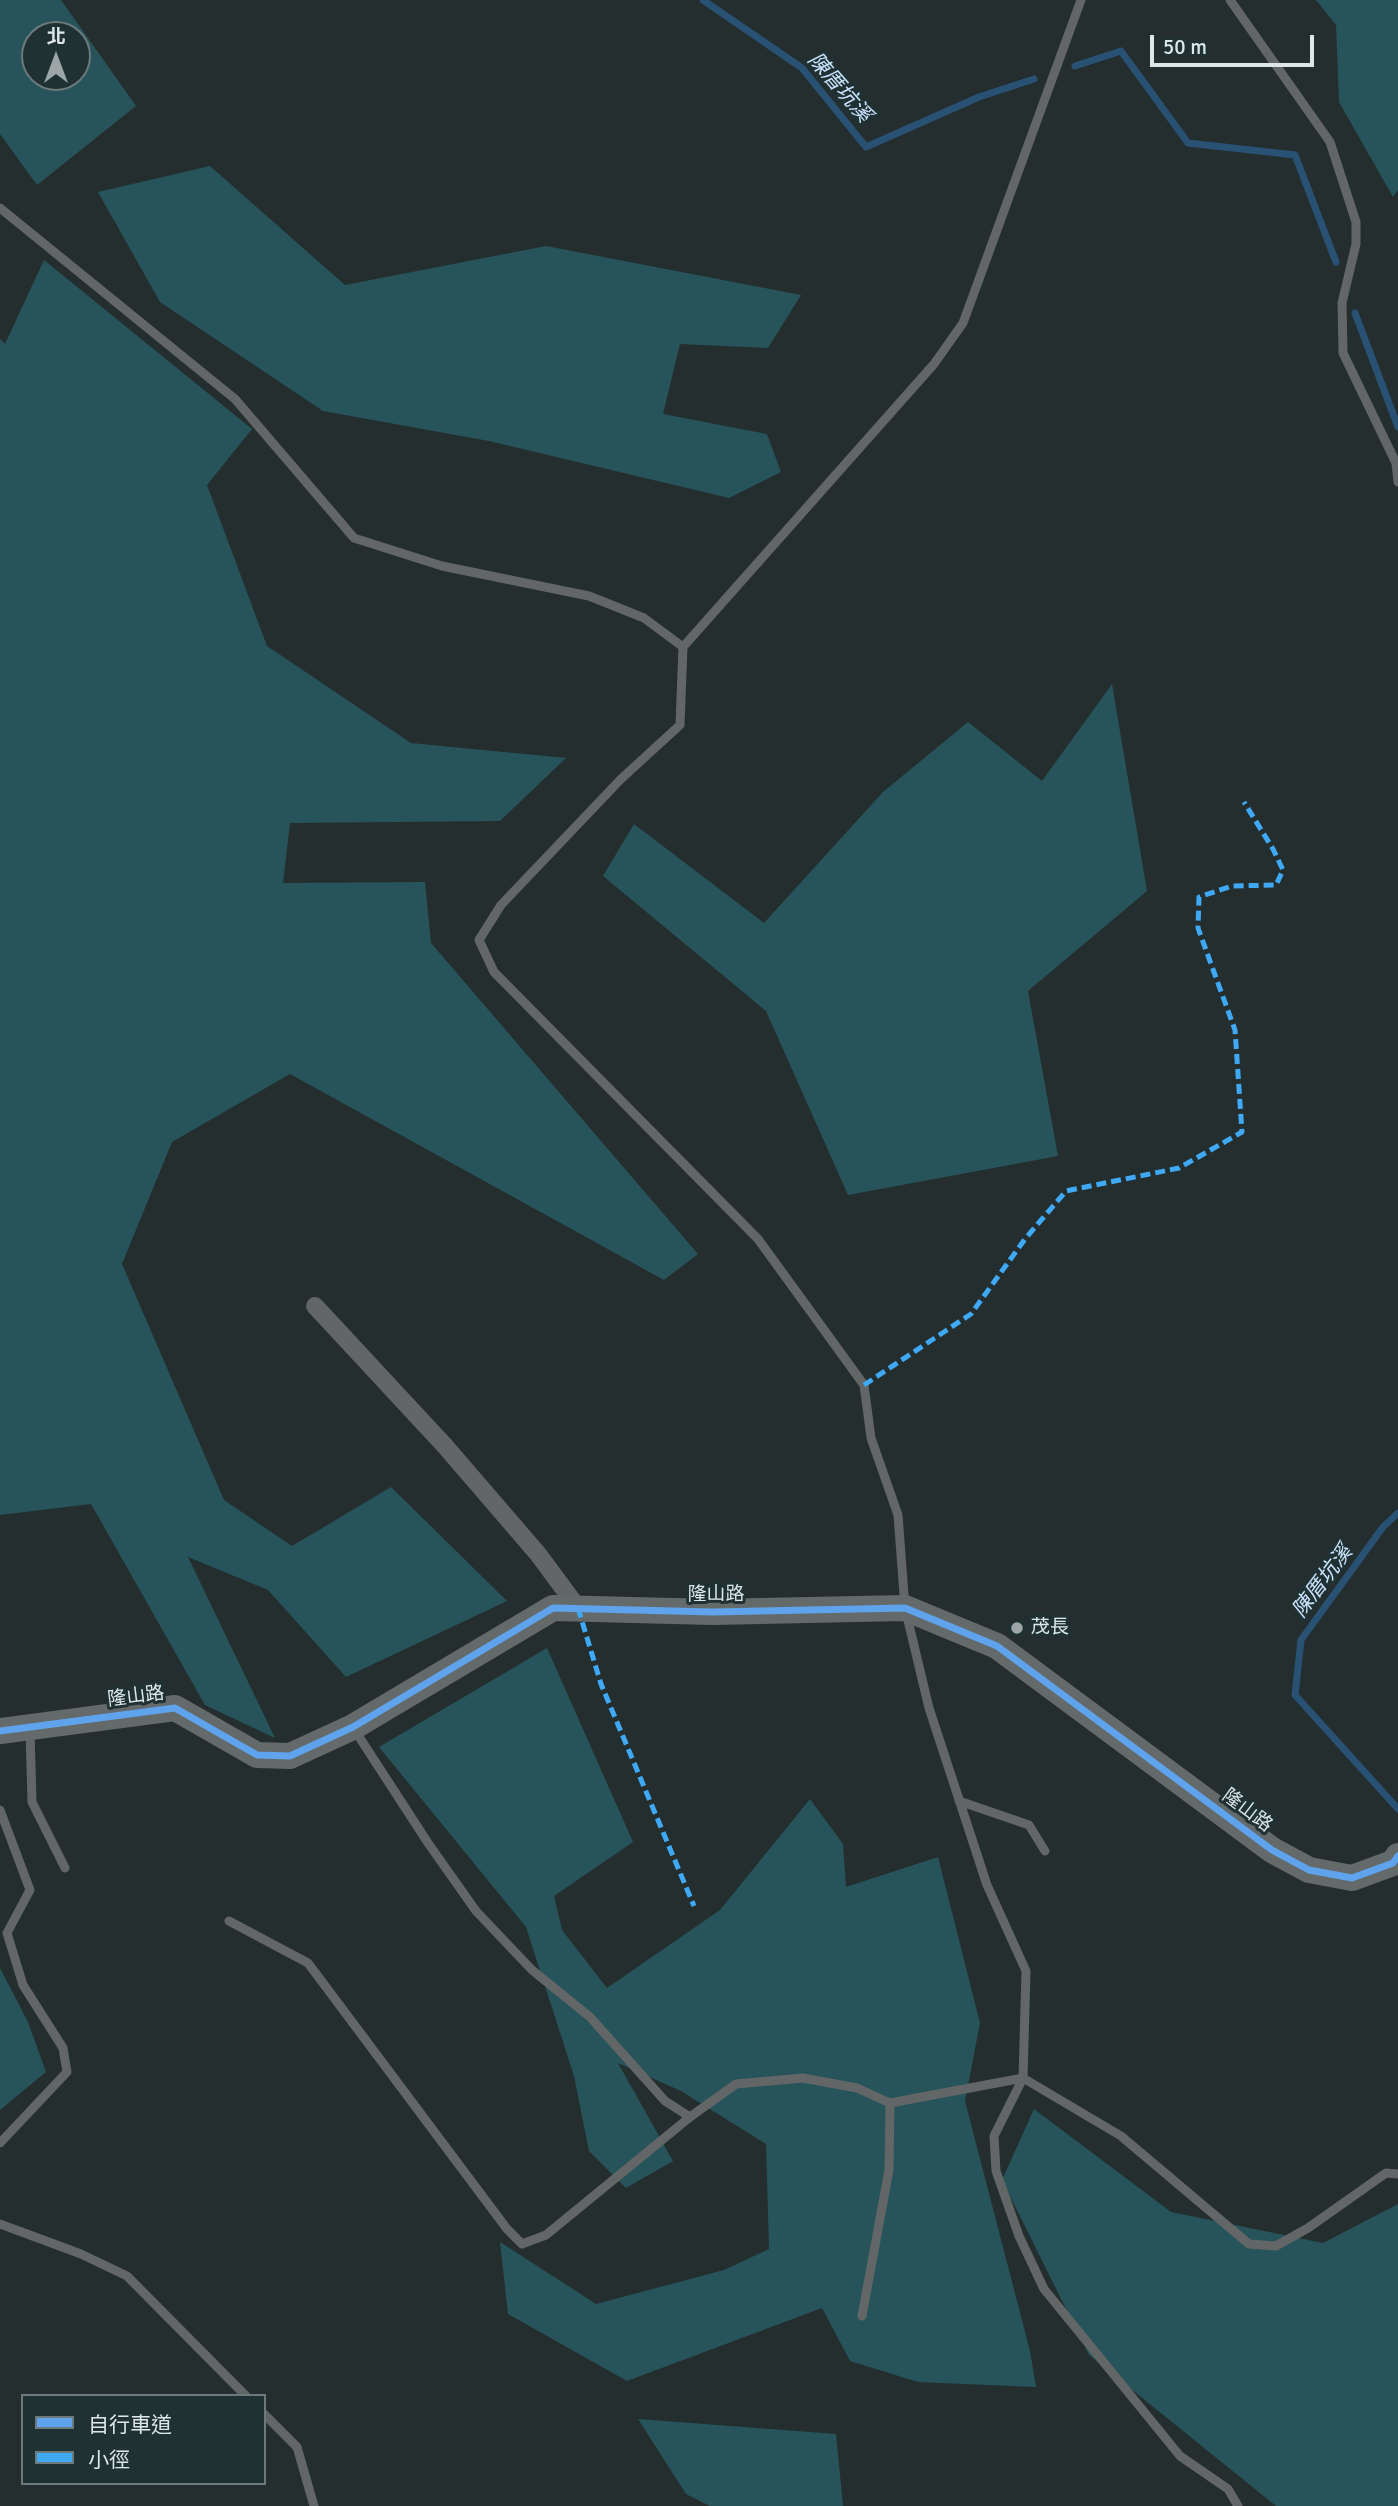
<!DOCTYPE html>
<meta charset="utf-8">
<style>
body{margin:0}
#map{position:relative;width:1398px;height:2506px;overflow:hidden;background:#242e2f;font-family:Signika,"Noto Sans TC",sans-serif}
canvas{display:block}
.legend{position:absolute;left:21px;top:2394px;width:245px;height:91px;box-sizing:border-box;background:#203133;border:2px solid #6c7a7b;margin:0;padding:9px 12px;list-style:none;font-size:21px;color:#dde7e8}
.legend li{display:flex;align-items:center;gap:14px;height:35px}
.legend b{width:35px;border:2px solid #6c7a7b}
.north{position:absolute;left:21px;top:21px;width:70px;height:70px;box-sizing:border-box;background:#203133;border:2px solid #6c7a7b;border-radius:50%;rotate:0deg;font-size:19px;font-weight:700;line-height:28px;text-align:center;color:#dde7e8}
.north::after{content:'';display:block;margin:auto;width:24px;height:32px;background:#9ca6a7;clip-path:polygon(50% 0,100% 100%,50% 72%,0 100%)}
.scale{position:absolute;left:1150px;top:35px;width:164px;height:32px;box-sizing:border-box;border:4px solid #dde7e8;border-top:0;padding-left:9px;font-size:21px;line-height:24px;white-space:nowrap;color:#dde7e8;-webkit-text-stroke:5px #203133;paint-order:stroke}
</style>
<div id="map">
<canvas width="1398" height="2506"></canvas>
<ul class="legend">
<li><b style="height:9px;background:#60a3ed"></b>自行車道</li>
<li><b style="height:9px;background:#3fa9f5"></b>小徑</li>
</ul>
<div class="north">北</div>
<div class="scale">50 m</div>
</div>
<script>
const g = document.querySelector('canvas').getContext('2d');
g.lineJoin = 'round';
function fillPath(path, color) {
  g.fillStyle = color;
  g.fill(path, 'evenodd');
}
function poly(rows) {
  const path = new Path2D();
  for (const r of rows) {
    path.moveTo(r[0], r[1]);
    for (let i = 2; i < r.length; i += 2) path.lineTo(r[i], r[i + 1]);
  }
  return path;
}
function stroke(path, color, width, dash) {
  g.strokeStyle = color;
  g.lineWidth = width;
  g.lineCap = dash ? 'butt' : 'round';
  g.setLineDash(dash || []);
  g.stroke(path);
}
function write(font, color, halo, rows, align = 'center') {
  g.font = font + ' Signika,"Noto Sans TC",sans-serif';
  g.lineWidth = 6;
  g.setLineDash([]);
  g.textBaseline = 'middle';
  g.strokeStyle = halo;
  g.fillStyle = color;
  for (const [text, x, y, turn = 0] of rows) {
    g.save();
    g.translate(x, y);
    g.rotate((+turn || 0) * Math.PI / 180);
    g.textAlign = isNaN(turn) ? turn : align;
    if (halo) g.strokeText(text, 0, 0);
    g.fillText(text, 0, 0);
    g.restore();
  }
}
const green = poly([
 [0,0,61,0,136,106,37,185,0,134],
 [35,35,77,35,77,77,35,77],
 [1316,0,1398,0,1398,190,1393,197,1339,102,1336,25],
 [210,166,345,285,546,246,801,295,768,348,680,344,663,414,767,434,781,472,729,498,489,441,323,411,160,302,98,192],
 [44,260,252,429,207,485,267,646,411,743,566,758,500,821,290,823,283,883,425,882,431,943,698,1254,664,1280,290,1074,172,1142,122,1264,224,1500,292,1546,391,1487,507,1601,346,1677,268,1590,188,1557,275,1738,205,1705,91,1504,0,1515,0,339,5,344],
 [1112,684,1147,891,1028,991,1058,1156,848,1195,766,1011,603,876,634,824,764,923,883,792,968,722,1042,781],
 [547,1648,633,1842,554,1896,562,1930,607,1988,720,1910,810,1799,843,1844,846,1887,938,1857,980,2023,965,2101,1030,2351,1036,2387,918,2382,850,2361,822,2308,627,2381,508,2314,500,2242,596,2304,724,2270,769,2249,766,2144,681,2091,618,2063,673,2161,626,2188,589,2151,574,2076,526,1927,379,1747],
 [0,1968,28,2022,46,2072,0,2110],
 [1034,2109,1171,2212,1323,2243,1398,2204,1398,2506,1276,2506,1089,2355,1002,2180],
 [638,2419,836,2434,843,2506,710,2506,686,2494]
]);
const stream = poly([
 [703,0,802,68,866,147,979,97,1034,79],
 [1075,66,1121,51,1188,143,1295,155,1336,262],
 [1355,313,1398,427],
 [1398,1513,1383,1527,1301,1640,1295,1695,1398,1809]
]);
const lane = poly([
 [1230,0,1330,142,1356,222,1356,244,1342,303,1343,353,1396,463,1398,482],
 [0,208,235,399,354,538,442,566,589,596,644,618,683,647,680,725,621,779,501,905,479,940,494,972,758,1239,864,1385,871,1438,898,1515,905,1608,929,1708,987,1885,1026,1971,1023,2078,994,2136,996,2171,1019,2236,1044,2289,1180,2456,1228,2489,1238,2506],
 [683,647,934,364,963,323,1081,0],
 [354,1729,428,1843,476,1911,532,1970,590,2017,665,2101,690,2117,736,2084,803,2078,857,2088,890,2103,1023,2078,1121,2136,1249,2244,1276,2246,1308,2228,1386,2173,1398,2174],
 [30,1731,32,1802,65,1868],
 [959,1801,1029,1825,1045,1851],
 [0,1810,30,1890,7,1933,23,1985,63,2048,67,2072,0,2143],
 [229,1921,308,1963,507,2229,522,2244,546,2235,690,2117],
 [0,2224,81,2254,127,2276,246,2396],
 [862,2316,889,2170,890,2103],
 [264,2414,297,2447,314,2506]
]);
const street = poly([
 [315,1306,445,1446,538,1554,578,1608]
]);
const secondary = poly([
 [0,1731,175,1708,257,1755,290,1756,353,1727,553,1608,713,1612,905,1608,997,1646,1272,1850,1309,1870,1352,1878,1393,1863,1398,1856]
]);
const quiet = poly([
 [864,1385,971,1314,1025,1239,1066,1191,1179,1168,1242,1132,1235,1030,1198,928,1199,897,1232,886,1276,885,1283,870,1273,849,1244,802],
 [578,1608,601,1684,694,1906]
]);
const cycleway = poly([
 [0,1731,175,1708,257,1755,290,1756,353,1727,553,1608,713,1612,905,1608,997,1646,1272,1850,1309,1870,1352,1878,1393,1863,1398,1856]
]);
const markers = [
 [1017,1628,7,"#9ca6a7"]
];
const streetNames = [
 ["隆山路",716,1595],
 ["隆山路",136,1697,-7],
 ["隆山路",1247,1811,37]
];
const poiNames = [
 ["茂長",1031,1628]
];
const waterNames = [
 ["陳厝坑溪",839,88,49],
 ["陳厝坑溪",1323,1582,-53]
];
fillPath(green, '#27545a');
stroke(stream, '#295174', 7);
stroke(lane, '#626666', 9);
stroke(street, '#626666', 18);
stroke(secondary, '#636a69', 26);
stroke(quiet, '#3fa9f5', 5, [10, 5]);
stroke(cycleway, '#60a3ed', 7);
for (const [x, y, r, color] of markers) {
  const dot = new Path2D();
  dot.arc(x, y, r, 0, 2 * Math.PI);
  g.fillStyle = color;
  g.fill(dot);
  stroke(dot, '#203133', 2.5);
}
write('19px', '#dde7e8', '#203133', streetNames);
write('19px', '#dde7e8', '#203133', poiNames, 'left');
write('italic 21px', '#cae4fd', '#203133', waterNames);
</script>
